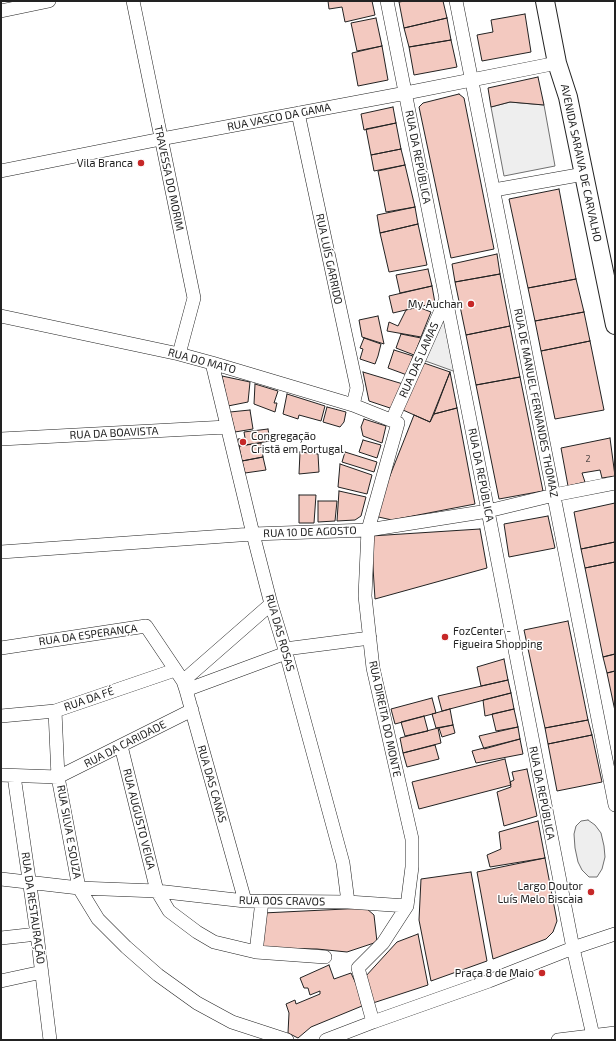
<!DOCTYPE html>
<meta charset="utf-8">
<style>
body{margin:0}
#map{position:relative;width:616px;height:1041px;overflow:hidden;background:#fff;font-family:"Exo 2",sans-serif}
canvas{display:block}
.frame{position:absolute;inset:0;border:2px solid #222;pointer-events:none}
</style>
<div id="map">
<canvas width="616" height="1041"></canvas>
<div class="frame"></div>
</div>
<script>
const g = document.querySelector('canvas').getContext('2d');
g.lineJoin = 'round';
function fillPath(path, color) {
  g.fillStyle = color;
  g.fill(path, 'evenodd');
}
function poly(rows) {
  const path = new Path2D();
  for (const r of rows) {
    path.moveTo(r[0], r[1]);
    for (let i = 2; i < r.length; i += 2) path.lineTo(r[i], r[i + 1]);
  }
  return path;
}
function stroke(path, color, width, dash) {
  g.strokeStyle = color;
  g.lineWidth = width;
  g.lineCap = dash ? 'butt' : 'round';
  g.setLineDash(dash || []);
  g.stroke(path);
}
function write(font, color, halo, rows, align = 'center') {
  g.font = font + ' "Exo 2",sans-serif';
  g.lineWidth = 3;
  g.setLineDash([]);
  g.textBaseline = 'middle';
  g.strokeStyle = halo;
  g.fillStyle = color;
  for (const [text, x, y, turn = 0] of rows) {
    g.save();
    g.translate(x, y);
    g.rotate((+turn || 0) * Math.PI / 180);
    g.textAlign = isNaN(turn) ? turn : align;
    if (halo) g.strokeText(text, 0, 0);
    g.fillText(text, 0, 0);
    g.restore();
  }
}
const green = poly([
 [510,102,544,105,555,166,504,176,491,107,510,102],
 [446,299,456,372,420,359,446,299],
 [588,820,595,825,601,833,604,846,605,857,602,869,597,877,589,877,582,870,578,862,575,848,574,834,576,826,581,821,588,820]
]);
const building = poly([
 [328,1,372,1,375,15,345,22,342,7,329,9,328,1],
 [405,1,443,1,447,18,404,28,399,2,405,1],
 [525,14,531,52,482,61,477,35,493,32,491,20,525,14],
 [376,18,382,46,357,51,351,23,376,18],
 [447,18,451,40,409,47,404,28,447,18],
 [451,40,457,67,414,75,409,47,451,40],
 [382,46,388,80,358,86,352,53,382,46],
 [538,77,544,105,510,102,491,107,488,88,538,77],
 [459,94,464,98,494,249,451,258,419,107,423,103,459,94],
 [393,107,396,123,364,130,361,114,393,107],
 [396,123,401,149,371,155,366,129,396,123],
 [401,149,405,165,374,171,371,155,401,149],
 [405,165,415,207,386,212,378,171,405,165],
 [559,189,576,279,528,288,509,199,559,189],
 [415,207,418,224,380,233,377,215,415,207],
 [418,224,427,265,389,272,380,233,418,224],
 [497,254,500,274,455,282,452,264,497,254],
 [428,269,432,286,400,293,396,275,428,269],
 [500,274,510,326,466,335,455,282,500,274],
 [576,279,584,312,535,321,528,288,576,279],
 [432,286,435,303,393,313,389,296,432,286],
 [418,307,431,312,421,337,387,331,389,322,398,326,406,310,418,307],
 [584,312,590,341,541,351,535,321,584,312],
 [378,316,384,344,362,337,359,320,378,316],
 [510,326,520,377,476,385,466,335,510,326],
 [401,334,421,338,414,355,396,348,401,334],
 [364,338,381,344,378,356,375,364,360,359,363,349,360,348,364,338],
 [590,341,604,410,555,419,541,351,590,341],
 [394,350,413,356,407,375,388,368,394,350],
 [421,362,450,372,430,422,403,410,421,362],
 [363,372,403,384,393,409,369,401,363,372],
 [450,372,457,408,434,414,450,372],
 [222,376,250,382,248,402,228,406,222,376],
 [520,377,543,491,499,499,476,385,520,377],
 [255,384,278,391,274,403,277,403,275,412,254,404,255,384],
 [287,394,325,406,321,421,299,415,298,419,283,414,287,394],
 [327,407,346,412,344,422,340,427,323,422,327,407],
 [457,408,475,504,392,520,374,516,414,415,430,422,434,414,457,408],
 [250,410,253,429,235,432,230,412,250,410],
 [364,419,386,426,382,443,363,436,361,427,364,419],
 [268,429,270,441,239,446,238,439,245,438,244,432,268,429],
 [610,438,615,476,602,478,600,470,582,473,585,482,568,486,561,448,610,438],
 [363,440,381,445,377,458,359,452,363,440],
 [261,443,263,457,242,461,239,446,261,443],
 [300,452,318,454,319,472,299,474,300,452],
 [345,452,377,462,374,472,342,462,345,452],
 [263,457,266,470,245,473,242,461,263,457],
 [340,464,372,475,367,494,338,487,340,464],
 [339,491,366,497,361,516,355,520,337,521,339,491],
 [299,495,316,495,314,523,299,523,299,495],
 [318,501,337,501,335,521,318,522,318,501],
 [615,503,615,542,581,549,574,512,615,503],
 [548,516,555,548,509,557,504,524,548,516],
 [480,529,487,568,375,599,371,536,480,529],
 [615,542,615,562,585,568,581,549,615,542],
 [615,562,615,654,603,657,585,568,615,562],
 [568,621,588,720,545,728,524,630,568,621],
 [615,654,615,671,607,673,603,657,615,654],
 [504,659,508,680,481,686,477,667,504,659],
 [615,671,615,711,607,673,615,671],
 [508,680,511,693,442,711,438,696,508,680],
 [511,693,514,709,485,716,483,700,511,693],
 [432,698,436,713,395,724,391,709,432,698],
 [450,709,453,725,436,728,432,714,450,709],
 [514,709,518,727,496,731,492,714,514,709],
 [424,716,428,731,405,736,401,722,424,716],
 [588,720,592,735,548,744,545,728,588,720],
 [453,725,455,733,442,737,439,728,453,725],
 [518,727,520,739,484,749,479,736,518,727],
 [438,728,441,743,403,753,400,738,438,728],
 [592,735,602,782,557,791,548,744,592,735],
 [520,739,523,754,476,763,472,751,520,739],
 [435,745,439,759,407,767,403,753,435,745],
 [505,759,511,785,419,809,412,782,505,759],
 [527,769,537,816,504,826,497,792,511,787,510,782,514,780,512,772,527,769],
 [538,821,545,858,490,867,487,855,501,849,499,832,538,821],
 [545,858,557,921,553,932,546,939,493,959,477,872,545,858],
 [471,872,487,961,431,981,419,920,421,879,471,872],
 [366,908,374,915,377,942,347,952,317,949,262,948,263,913,366,908],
 [418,934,428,985,373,1003,365,977,397,942,418,934],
 [329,965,334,979,351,973,357,986,362,1006,311,1027,298,1038,288,1033,289,1013,286,1004,295,1000,296,1004,320,994,320,991,310,995,308,988,304,988,300,978,329,965]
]);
const street = poly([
 [133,1,194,298,179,354],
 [387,1,488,511,573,948,594,1040],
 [456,1,615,805],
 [1,11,49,1],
 [298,113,357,388,353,405],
 [1,171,161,139,406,93,557,63],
 [494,190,584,174],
 [1,316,179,354,212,363,353,405,398,423,368,530,365,596,373,668,412,839,412,867,407,906,383,943,358,968,373,1022],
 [212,363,253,534,271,604,286,653,343,863,348,902],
 [392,420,446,299],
 [1,439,227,427],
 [1,552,253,534,368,530,488,511,554,495,615,483],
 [1,648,146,626,183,681,186,690,245,901],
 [285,649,370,638],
 [183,681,271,604],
 [186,690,286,653],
 [55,711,58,777,79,888,98,919,126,947,158,975,197,1003,232,1022,287,1040],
 [1,716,55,711,175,670],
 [121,746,157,891,169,911,197,932,214,942,256,952,325,957],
 [1,775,58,777,192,710],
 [14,776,37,934,50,1040],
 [1,879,79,888,157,891,245,901,348,902,407,906],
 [1,938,37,934],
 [256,952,262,901],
 [1,981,42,972],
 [326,1040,373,1022,489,981,573,948,615,934],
 [558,1040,615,1033]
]);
const secondary = poly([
 [545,1,557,63,568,97,615,325]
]);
const markers = [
 [141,163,4,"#c62828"],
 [471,304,4,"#c62828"],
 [243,442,4,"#c62828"],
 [445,637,4,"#c62828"],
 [591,892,4,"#c62828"],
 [542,973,4,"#c62828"]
];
const numberNames = [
 ["2",588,459]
];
const streetNames = [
 ["RUA VASCO DA GAMA",279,117,-11],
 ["RUA DA REPÚBLICA",418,157,79],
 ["AVENIDA SARAIVA DE CARVALHO",581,163,78],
 ["TRAVESSA DO MORIM",169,178,78],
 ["RUA LUÍS GARRIDO",329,259,78],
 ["RUA DAS LAMAS",419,360,-66],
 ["RUA DO MATO",202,361,15],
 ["RUA DE MANUEL FERNANDES THOMAZ",536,403,79],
 ["RUA DA BOAVISTA",114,433,-3],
 ["RUA DA REPÚBLICA",481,475,79],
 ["RUA 10 DE AGOSTO",310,532,-2],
 ["RUA DAS ROSAS",280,633,74],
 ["RUA DA ESPERANÇA",88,635,-8],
 ["RUA DA FÉ",89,699,-19],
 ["RUA DIREITA DO MONTE",385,719,78],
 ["RUA DA CARIDADE",125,744,-27],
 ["RUA DAS CANAS",212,784,74],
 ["RUA DA REPÚBLICA",542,793,79],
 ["RUA AUGUSTO VEIGA",139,819,76],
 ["RUA SILVA E SOUZA",69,832,80],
 ["RUA DOS CRAVOS",282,901,1],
 ["RUA DA RESTAURAÇÃO",33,908,82]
];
const poiNames = [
 ["Vila Branca",133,163],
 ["My Auchan",463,304],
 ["Congregação",251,436,"left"],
 ["Cristã em Portugal",251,449,"left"],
 ["FozCenter -",453,631,"left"],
 ["Figueira Shopping",453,644,"left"],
 ["Largo Doutor",583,886],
 ["Luís Melo Biscaia",583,899],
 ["Praça 8 de Maio",534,973]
];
fillPath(green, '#eee');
stroke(green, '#6f6f6f', 1);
fillPath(building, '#f3c9c0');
stroke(building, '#222', 1);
stroke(street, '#222', 14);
stroke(secondary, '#222', 20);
stroke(street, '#fff', 13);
stroke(secondary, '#fff', 18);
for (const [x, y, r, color] of markers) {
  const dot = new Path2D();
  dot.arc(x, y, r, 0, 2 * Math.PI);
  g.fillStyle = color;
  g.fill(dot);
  stroke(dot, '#fff', 1.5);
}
write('9px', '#564c4a', null, numberNames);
write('11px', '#222', '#fff', streetNames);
write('11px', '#222', '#fff', poiNames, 'right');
</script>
